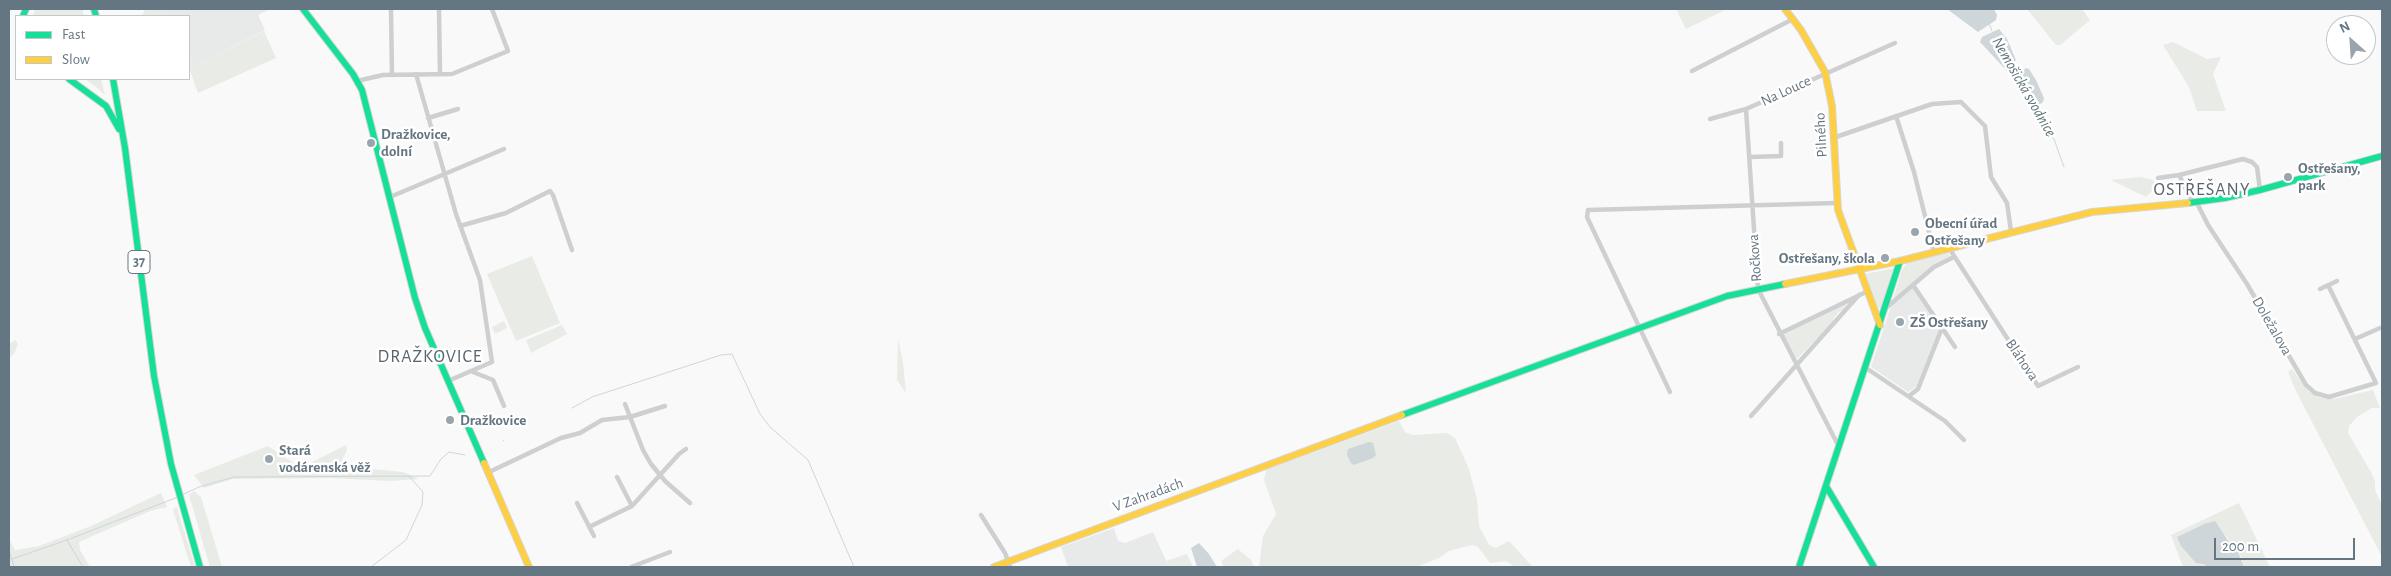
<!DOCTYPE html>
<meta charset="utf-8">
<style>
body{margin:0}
#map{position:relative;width:2391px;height:576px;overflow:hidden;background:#f9f9f9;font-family:"Alegreya Sans",sans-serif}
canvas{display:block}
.frame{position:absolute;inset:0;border:10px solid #657683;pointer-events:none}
.legend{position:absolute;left:15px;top:15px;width:175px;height:65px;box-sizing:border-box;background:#fff;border:1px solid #c1c8cd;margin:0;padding:6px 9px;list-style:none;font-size:15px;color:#657683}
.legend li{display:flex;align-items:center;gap:10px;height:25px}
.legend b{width:25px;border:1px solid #c1c8cd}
.north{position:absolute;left:2326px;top:15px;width:50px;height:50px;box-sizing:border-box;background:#fff;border:1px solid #c1c8cd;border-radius:50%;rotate:334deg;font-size:14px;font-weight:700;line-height:20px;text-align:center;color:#657683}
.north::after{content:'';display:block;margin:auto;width:18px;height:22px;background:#99a4ac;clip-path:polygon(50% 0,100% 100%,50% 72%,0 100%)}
.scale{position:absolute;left:2214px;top:538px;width:141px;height:22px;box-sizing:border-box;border:2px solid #657683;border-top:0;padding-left:6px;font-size:15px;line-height:18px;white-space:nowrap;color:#657683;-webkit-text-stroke:4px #fff;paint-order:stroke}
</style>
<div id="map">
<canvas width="2391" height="576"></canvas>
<div class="frame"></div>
<ul class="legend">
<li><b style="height:6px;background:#16e098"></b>Fast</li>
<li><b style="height:6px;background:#ffcf43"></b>Slow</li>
</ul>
<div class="north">N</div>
<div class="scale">200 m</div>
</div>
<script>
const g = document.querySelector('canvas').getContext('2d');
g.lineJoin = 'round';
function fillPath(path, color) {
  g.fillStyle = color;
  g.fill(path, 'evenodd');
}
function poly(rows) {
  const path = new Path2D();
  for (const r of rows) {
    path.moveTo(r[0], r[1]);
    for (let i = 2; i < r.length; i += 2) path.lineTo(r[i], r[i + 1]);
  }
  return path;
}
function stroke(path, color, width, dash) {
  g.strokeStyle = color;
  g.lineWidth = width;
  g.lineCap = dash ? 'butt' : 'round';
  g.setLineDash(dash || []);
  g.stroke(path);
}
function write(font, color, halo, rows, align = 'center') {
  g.font = font + ' "Alegreya Sans",sans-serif';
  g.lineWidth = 5;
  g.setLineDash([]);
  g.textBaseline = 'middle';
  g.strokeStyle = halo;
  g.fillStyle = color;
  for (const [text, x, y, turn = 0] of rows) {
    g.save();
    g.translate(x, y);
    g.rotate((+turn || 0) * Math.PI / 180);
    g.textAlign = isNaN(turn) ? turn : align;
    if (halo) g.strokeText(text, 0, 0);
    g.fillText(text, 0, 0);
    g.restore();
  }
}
const built = poly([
 [167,9,270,9,258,15,265,30,193,66,189,56,189,16,170,16],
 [1913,288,1940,330,1919,385,1908,392,1871,367,1891,306],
 [1114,528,1118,541,1125,543,1153,532,1169,567,1068,567,1061,547]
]);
const green = poly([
 [36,9,82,9,84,16,32,16],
 [145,9,167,9,170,16,142,16],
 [1676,9,1727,9,1686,29],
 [2027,9,2082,9,2090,20,2060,45,2056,45],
 [264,31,276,58,198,93,189,68,189,56,193,66],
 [2173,42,2207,59,2221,57,2213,74,2226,111,2197,111,2189,87,2163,45],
 [85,79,101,79,105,95,96,87],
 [2140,177,2153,180,2157,186,2146,197,2111,180],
 [1948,253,1951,257,1893,299,1902,270,1907,263],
 [532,256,560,323,516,341,487,274],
 [1894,268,1881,309,1876,307,1865,274],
 [1849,301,1842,311,1840,311,1833,319,1833,322,1797,359,1783,336,1784,334],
 [504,321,507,328,495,334,492,327],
 [562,325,567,334,531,353,526,340],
 [898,339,903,363,906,393,897,380],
 [15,340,18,344,14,354,9,358,9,344],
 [2292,369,2308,391,2321,398,2334,399,2373,390,2380,408,2372,408,2357,417,2349,426,2348,433,2371,472,2375,481,2375,490,2382,505,2382,557,2296,391,2288,372],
 [1399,421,1405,432,1413,435,1447,433,1455,438,1469,469,1477,499,1479,526,1489,545,1496,548,1509,541,1533,567,1515,567,1506,561,1490,563,1478,547,1472,545,1449,551,1439,558,1416,567,1259,567,1263,536,1276,514,1264,480,1266,470],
 [346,445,347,450,339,466,403,472,419,479,391,481,328,478,233,479,204,488,194,475,268,446,295,464,304,466],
 [194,491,201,497,222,567,210,567,189,495],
 [161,493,167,507,150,511,79,542,80,550,90,567,9,567,9,539,15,550,39,546,91,526],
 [2239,503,2270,567,2244,567,2241,556,2231,545,2227,537,2204,524,2177,537,2207,567,2183,567,2171,535],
 [176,507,177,508,195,567,191,567,173,510],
 [1238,549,1251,560,1254,567,1224,567,1221,561],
 [1187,554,1193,567,1169,567,1166,561]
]);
const water = poly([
 [1947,9,1994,9,1997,15,1996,20,1978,32],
 [1999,29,2007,39,2016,60,2007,71,1980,42,1982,37],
 [2026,68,2029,69,2036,80,2044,98,2043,102,2035,108,2031,105,2013,79],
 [1369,442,1373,443,1376,455,1373,458,1362,462,1354,465,1351,463,1347,455,1348,449],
 [2215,521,2231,545,2237,549,2244,567,2207,567,2204,564,2196,563,2181,546,2177,537,2204,524],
 [1199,543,1209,554,1217,567,1197,567,1191,548]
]);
const stream = poly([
 [1989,23,1992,31],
 [2013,66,2018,73],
 [2035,108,2045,131,2054,139,2064,167],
 [572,408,592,397,721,355,732,354,760,414,770,427,808,460,854,567],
 [503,441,504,440],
 [182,495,199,487,234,477,430,476,441,459,449,452,465,455],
 [67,540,83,567],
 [9,550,14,567],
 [12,559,67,540,178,497],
 [371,567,406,540,422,505,423,492,409,476]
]);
const street = poly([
 [391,9,392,75],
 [439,9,440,74],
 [1692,71,1793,19],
 [416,74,456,214,480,280,492,362,448,381],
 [357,81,383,75,452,74,508,51,492,9],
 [1746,109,1758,289,1839,447],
 [1896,116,1914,172,1934,252],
 [428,118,458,109],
 [1710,119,1746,109,1895,43],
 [1833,138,1932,104,1961,102,1985,126,1991,177,2007,203,2011,231],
 [1750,157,1781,156,1781,143],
 [2179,175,2243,159,2252,162,2257,167,2260,190],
 [2158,178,2179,175,2193,203],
 [390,197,504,149],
 [2197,203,2208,225,2247,284,2306,385,2315,393,2329,397,2376,383,2328,285],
 [460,226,506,213,550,191,553,195,572,250],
 [1949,248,2038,386,2078,367],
 [1913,285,1955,347],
 [2320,289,2337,281],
 [1886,308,1934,267,1954,257],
 [1779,334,1866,292],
 [2355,339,2380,328],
 [1866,368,1945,421,1964,440],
 [473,372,493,380,504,406],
 [1670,392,1587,217,1588,210,1836,203],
 [1909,396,1918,389,1942,328],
 [625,404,643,450,651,464,665,481,690,503],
 [1751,416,1859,295],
 [487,473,561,438,580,433,602,420,630,417,665,406],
 [617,477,632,506],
 [577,503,594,536],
 [981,515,1005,553,1010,567],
 [589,527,632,506,679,454,686,449],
 [631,567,670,552]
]);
const fast = poly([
 [94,9,96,16],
 [303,9,353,74,362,90,415,298,425,328,484,463],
 [23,16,26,9],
 [69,79,106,106,119,129],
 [113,79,125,148,154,376,171,464,200,567],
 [2188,203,2225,198,2260,190,2382,156],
 [1402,415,1727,296,1785,284],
 [1826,486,1874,567],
 [1799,567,1900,261]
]);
const slow = poly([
 [1785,9,1801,30,1825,72,1832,106,1838,210,1880,325],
 [1785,284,1900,261,2092,212,2188,203],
 [484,463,529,567],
 [994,567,1402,415]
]);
const markers = [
 [371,143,5,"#99a4ac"],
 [2288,177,5,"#99a4ac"],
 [1915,232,5,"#99a4ac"],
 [1885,258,5,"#99a4ac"],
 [1900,322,5,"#99a4ac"],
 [450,420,5,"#99a4ac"],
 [269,459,5,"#99a4ac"]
];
const shields = [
 [139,262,22]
];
const shieldNames = [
 ["37",139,262]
];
const streetNames = [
 ["Na Louce",1786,91,-25],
 ["Pilného",1821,135,-93],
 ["Ročkova",1755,258,-94],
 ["Doležalova",2272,326,60],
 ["Bláhova",2022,360,56],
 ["V Zahradách",1148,495,-20]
];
const poiNames = [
 ["Dražkovice,",381,134],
 ["dolní",381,151],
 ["Ostřešany,",2298,168],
 ["park",2298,185],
 ["Obecní úřad",1925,223],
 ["Ostřešany",1925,240],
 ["Ostřešany, škola",1875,258,"right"],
 ["ZŠ Ostřešany",1910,322],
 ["Dražkovice",460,420],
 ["Stará",279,450],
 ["vodárenská věž",279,467]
];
const waterNames = [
 ["Nemošická svodnice",2024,87,60]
];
const quarterNames = [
 ["OSTŘEŠANY",2202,190],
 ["DRAŽKOVICE",430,357]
];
fillPath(built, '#e8e9e9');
fillPath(green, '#e8ebe6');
fillPath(water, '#ced6d9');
stroke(stream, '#ced6d9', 1);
stroke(fast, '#d5d6d7', 8);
stroke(slow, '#d5d6d7', 8);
stroke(street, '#cecfd0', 4.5);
stroke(fast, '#16e098', 6);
stroke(slow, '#ffcf43', 6);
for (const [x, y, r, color] of markers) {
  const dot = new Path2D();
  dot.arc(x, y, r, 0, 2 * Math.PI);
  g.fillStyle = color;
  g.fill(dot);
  stroke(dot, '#fff', 2);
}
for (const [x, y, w] of shields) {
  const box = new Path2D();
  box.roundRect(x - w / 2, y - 11.5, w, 23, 4);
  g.fillStyle = '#fff';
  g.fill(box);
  stroke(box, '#657683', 1);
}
write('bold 14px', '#657683', null, shieldNames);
write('15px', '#657683', '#fff', streetNames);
write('bold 15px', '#657683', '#fff', poiNames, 'left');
write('italic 16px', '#60757c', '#fff', waterNames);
g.letterSpacing = '1px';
write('18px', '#57646e', '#fff', quarterNames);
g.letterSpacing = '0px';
</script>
